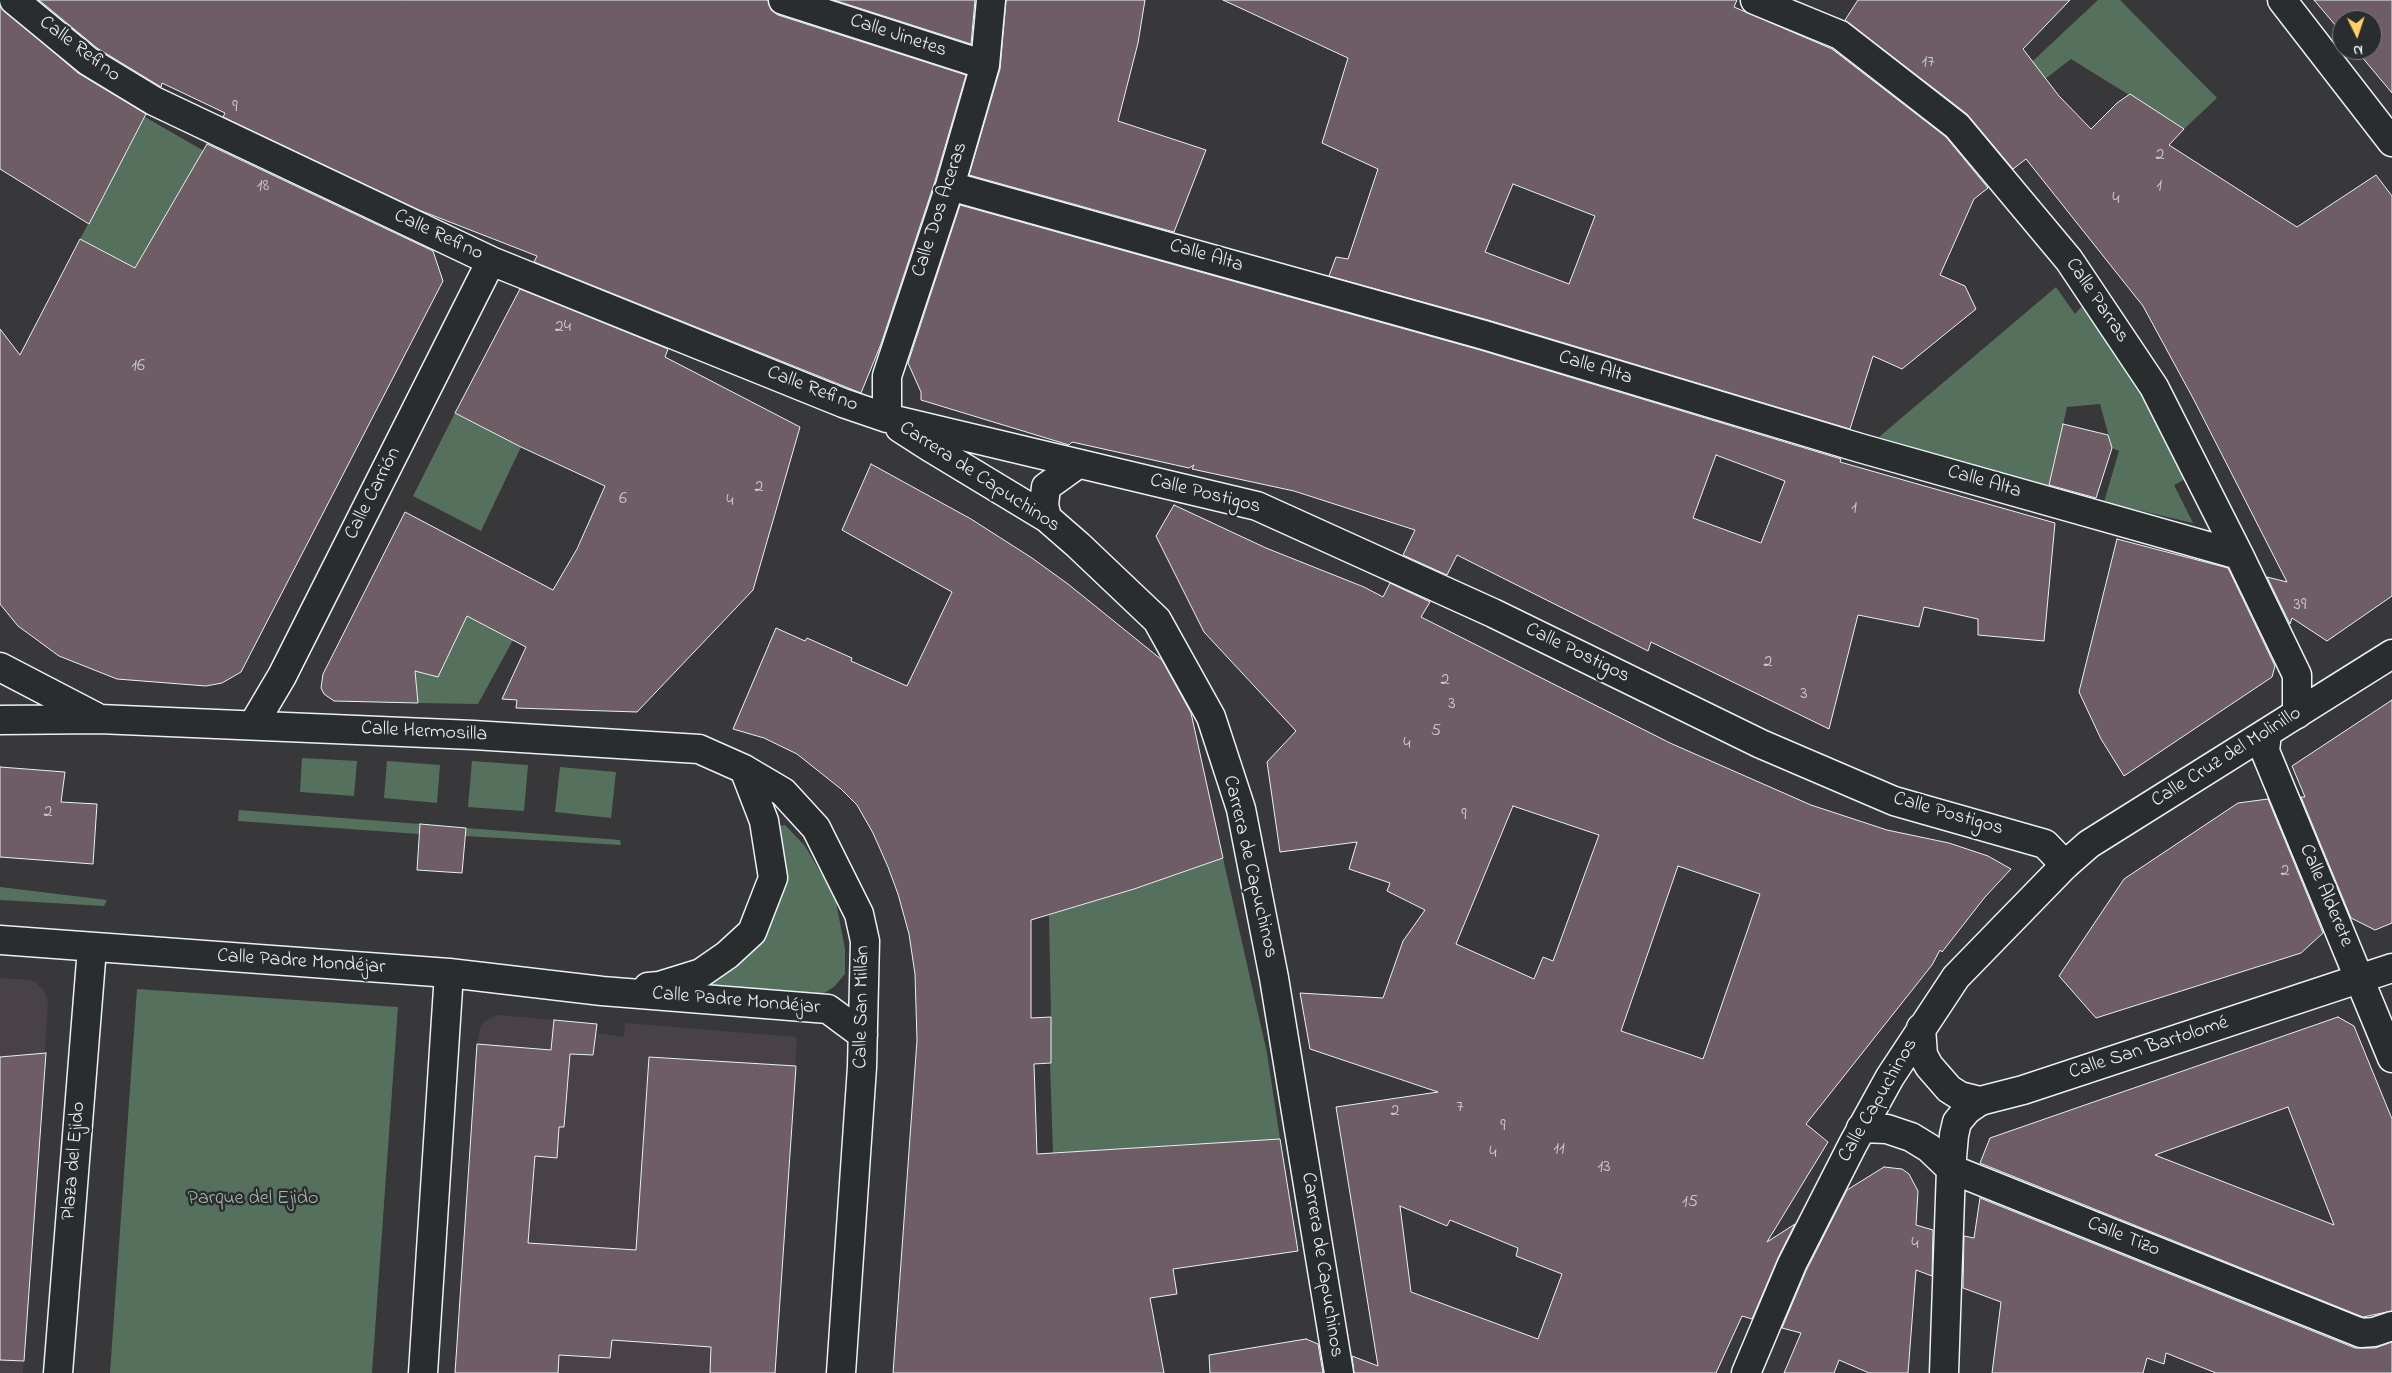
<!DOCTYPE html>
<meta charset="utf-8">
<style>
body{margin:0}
#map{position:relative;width:2392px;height:1373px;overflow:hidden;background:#383739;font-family:"Indie Flower",sans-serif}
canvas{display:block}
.north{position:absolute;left:2332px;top:10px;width:50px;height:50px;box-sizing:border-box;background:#2a2d2e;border:1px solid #767b7f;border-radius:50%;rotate:176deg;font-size:14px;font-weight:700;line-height:20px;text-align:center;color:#e8f1f8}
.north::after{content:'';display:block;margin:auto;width:18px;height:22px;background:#ffd166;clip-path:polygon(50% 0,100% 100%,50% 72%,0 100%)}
</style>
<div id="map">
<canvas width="2392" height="1373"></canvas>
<div class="north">N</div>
</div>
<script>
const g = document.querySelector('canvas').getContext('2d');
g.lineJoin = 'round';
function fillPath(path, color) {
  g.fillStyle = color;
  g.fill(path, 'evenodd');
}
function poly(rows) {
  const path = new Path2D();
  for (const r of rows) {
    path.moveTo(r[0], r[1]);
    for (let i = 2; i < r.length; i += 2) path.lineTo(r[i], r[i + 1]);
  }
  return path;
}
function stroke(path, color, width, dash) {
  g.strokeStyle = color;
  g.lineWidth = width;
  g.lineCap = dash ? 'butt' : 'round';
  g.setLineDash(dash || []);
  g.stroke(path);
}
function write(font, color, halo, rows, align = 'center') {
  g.font = font + ' "Indie Flower",sans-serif';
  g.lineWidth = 5;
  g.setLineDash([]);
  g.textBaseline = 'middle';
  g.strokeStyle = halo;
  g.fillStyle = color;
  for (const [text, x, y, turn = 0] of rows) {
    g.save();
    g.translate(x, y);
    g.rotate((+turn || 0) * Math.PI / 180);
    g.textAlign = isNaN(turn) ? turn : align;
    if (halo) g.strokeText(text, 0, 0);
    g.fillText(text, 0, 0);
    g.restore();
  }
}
const built = poly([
 [0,978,30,980,37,983,44,991,48,1003,23,1373,0,1373],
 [498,1015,597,1024,596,1033,624,1037,625,1023,797,1037,775,1373,455,1373,477,1044,480,1028,485,1021]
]);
const green = poly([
 [2098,0,2120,0,2217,98,2184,129,2071,59,2036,86,2021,72],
 [145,117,204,151,135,268,80,239],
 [2056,287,2075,314,2085,303,2148,395,2189,477,2174,485,2193,523,2104,502,2119,451,2112,448,2100,404,2067,407,2048,488,1879,437],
 [455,413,521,447,481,531,413,496],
 [467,616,513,640,478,704,418,703,415,671],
 [302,758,357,761,354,796,300,792],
 [387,761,440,765,437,803,384,798],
 [472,761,528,765,524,811,468,807],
 [560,767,616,772,611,818,555,812],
 [239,810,420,824,419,834,238,821],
 [785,825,805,846,835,897,845,949,845,974,834,987,821,995,705,987,719,976,779,892,783,854,780,826],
 [466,828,620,840,621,845,465,836],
 [1223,858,1267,1053,1280,1139,1053,1153,1050,1063,1051,1017,1049,915,1134,889],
 [0,887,107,900,104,906,0,900],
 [137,989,398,1007,372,1373,110,1373]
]);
const building = poly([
 [39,0,768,0,771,10,778,15,966,75,935,181,881,344,861,393,534,262,537,256,419,210,223,117,225,113,162,83,161,87,97,48,39,0],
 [834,0,975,0,971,44,834,0],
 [1006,0,1145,0,1138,43,1118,121,1206,150,1174,232,969,175,1000,69,1006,0],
 [1223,0,1737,0,1734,7,1832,49,1946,137,1988,188,1974,199,1940,275,1965,286,1976,309,1902,369,1873,356,1850,429,1488,320,1329,276,1336,257,1348,259,1378,169,1322,143,1348,58,1223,0],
 [1513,184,1595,216,1569,284,1485,252,1513,184],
 [1858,0,2070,0,2023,49,2059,96,2091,129,2117,103,2130,94,2184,129,2169,145,2297,227,2376,175,2392,196,2392,596,2327,641,2292,618,2290,624,2267,577,2287,582,2194,400,2143,306,2026,159,2013,169,1967,114,1845,20,1858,0],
 [2314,0,2392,0,2392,93,2356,50,2372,50,2372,20,2342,20,2342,33,2314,0],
 [0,6,78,73,146,114,89,224,0,169,0,6],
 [207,144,433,251,443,281,241,672,222,683,206,686,117,679,59,656,18,626,0,604,0,329,20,355,80,239,135,268,207,144],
 [960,205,1480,350,1841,459,1840,462,2055,523,2044,641,1978,635,1978,619,1924,607,1919,627,1858,615,1829,729,1651,642,1648,651,1457,555,1447,575,1403,555,1415,530,1294,491,1192,469,1194,465,1189,468,1072,442,1069,445,921,400,921,392,908,363,960,205],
 [1716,455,1785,481,1761,543,1693,518,1716,455],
 [520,289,668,349,665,357,800,427,753,590,637,712,516,708,517,700,502,699,526,647,467,616,438,677,415,671,418,703,334,701,324,694,321,688,323,674,405,512,553,590,577,549,605,486,521,447,455,413,520,289],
 [2063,424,2108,435,2112,448,2096,498,2049,485,2063,424],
 [871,464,971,519,1032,558,1068,584,1162,660,1191,713,1223,858,1134,889,1031,920,1031,1018,1051,1017,1051,1063,1034,1064,1037,1154,1280,1139,1298,1251,1173,1269,1177,1294,1150,1298,1164,1373,893,1373,917,1040,915,974,909,934,898,894,888,867,873,833,857,805,841,789,797,754,764,738,733,729,776,628,805,641,807,638,852,658,851,661,907,686,952,592,842,530,871,464],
 [1174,505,1266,548,1364,587,1383,597,1390,583,1430,602,1421,617,1670,743,1811,805,1887,830,1949,843,1988,856,2011,869,1985,897,1942,952,1940,950,1932,965,1806,1124,1828,1142,1767,1242,1795,1224,1778,1258,1752,1319,1742,1316,1716,1373,1354,1373,1352,1356,1378,1366,1336,1107,1438,1092,1310,1049,1300,993,1383,998,1403,941,1425,910,1387,891,1390,883,1349,869,1357,842,1280,852,1267,762,1296,731,1204,632,1156,536,1174,505],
 [1513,806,1599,835,1553,961,1543,957,1534,979,1456,944,1513,806],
 [1678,866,1760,894,1703,1059,1621,1031,1678,866],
 [1400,1206,1447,1226,1450,1220,1518,1248,1516,1256,1562,1274,1538,1339,1411,1292,1400,1206],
 [2117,539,2228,568,2275,666,2272,677,2124,776,2101,739,2079,692,2117,539],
 [2392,700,2392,923,2375,930,2351,918,2301,797,2305,797,2292,766,2392,700],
 [0,767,65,772,61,802,97,804,93,864,0,857,0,767],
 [2268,799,2323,933,2301,953,2096,1018,2059,976,2124,879,2238,803,2268,799],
 [420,824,466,828,462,873,417,870,420,824],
 [2338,1017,2354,1026,2392,1119,2392,1311,2363,1317,1980,1163,1990,1138,2338,1017],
 [2288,1107,2334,1225,2155,1155,2235,1126,2288,1107],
 [554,1020,597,1024,593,1055,570,1054,564,1127,559,1127,557,1158,535,1156,528,1243,636,1250,649,1057,796,1066,775,1373,710,1373,711,1347,612,1340,610,1358,559,1355,558,1373,455,1373,477,1044,551,1050,554,1020],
 [46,1053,24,1361,0,1360,0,1057,46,1053],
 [1884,1167,1902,1169,1909,1174,1918,1191,1916,1225,1933,1230,1932,1276,1916,1270,1908,1373,1869,1373,1839,1360,1834,1373,1784,1373,1801,1333,1782,1328,1806,1271,1847,1190,1884,1167],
 [1980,1198,2355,1348,2375,1348,2392,1342,2392,1373,2216,1373,2166,1353,2164,1364,2147,1358,2143,1373,1992,1373,2001,1302,1963,1288,1964,1236,1974,1238,1980,1198],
 [1306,1339,1318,1344,1323,1373,1210,1373,1209,1355,1306,1339]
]);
const minor = poly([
 [14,0,88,61,154,101,491,261,843,403,887,418,1257,506,1493,613,1761,744,1894,801,2045,844,2065,865],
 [783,0,985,65],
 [1755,0,1840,35,1957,126,2069,260,2154,387,2239,555,2297,675,2297,714],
 [2282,0,2392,142],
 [950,186,1484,335,1860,448,2239,555],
 [887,418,887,376,950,186,985,65,991,0],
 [900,428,928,446,1047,518,1078,545,1157,620,1211,717,1241,809,1274,978,1339,1373],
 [1047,518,1044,505,1046,487,1078,464],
 [0,667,96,717],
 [0,720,99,719,473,735,699,749,744,769,783,792,816,828,859,914,865,941,862,1067,841,1373],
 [253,725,282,676,491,261],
 [2267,733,2265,751,2392,1058],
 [0,940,449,973,602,991,828,1009,863,1035],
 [648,987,659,986,701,973,727,955,752,932,773,878,764,821,744,769],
 [1861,1128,1887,1129,1911,1137,1929,1148,1951,1169,2361,1333,2374,1332,2392,1326],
 [58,1373,92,948],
 [423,1373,449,973],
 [1944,1373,1951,1169,1954,1135,1957,1122,1967,1110,1980,1101]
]);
const major = poly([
 [1921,1028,1923,1055,1929,1066,1949,1089,1960,1096,1980,1101,2023,1090,2392,968],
 [1746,1373,1792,1264,1853,1144,1890,1077,1956,977,2065,865,2089,844,2392,654]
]);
const numberNames = [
 ["17",1928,63],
 ["9",235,108],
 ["2",2160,156],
 ["18",263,187],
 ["1",2159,187],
 ["4",2116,200],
 ["24",563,328],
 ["16",138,367],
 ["2",759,488],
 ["6",623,500],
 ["4",730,502],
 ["1",1854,509],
 ["39",2300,606],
 ["2",1768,663],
 ["2",1445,681],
 ["3",1804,695],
 ["3",1452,705],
 ["5",1436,732],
 ["4",1407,745],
 ["2",48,813],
 ["9",1464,816],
 ["2",2285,872],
 ["7",1460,1108],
 ["2",1395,1112],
 ["9",1503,1127],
 ["11",1559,1150],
 ["4",1493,1154],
 ["13",1604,1168],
 ["15",1690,1203],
 ["4",1915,1245]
];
const streetNames = [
 ["Calle Jinetes",898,37,18],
 ["Calle Refino",79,50,37],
 ["Calle Dos Aceras",941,210,-72],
 ["Calle Refino",438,236,25],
 ["Calle Alta",1206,257,16],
 ["Calle Parras",2096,301,56],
 ["Calle Alta",1595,369,17],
 ["Calle Refino",812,390,21],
 ["Carrera de Capuchinos",979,478,33],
 ["Calle Alta",1984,483,16],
 ["Calle Carrión",374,494,-63],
 ["Calle Postigos",1205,495,14],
 ["Calle Postigos",1577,654,26],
 ["Calle Hermosilla",424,733,3],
 ["Calle Cruz del Molinillo",2227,758,-32],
 ["Calle Postigos",1948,815,16],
 ["Carrera de Capuchinos",1249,867,77],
 ["Calle Alderete",2325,896,67],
 ["Calle Padre Mondéjar",301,963,4],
 ["Calle Padre Mondéjar",736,1002,5],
 ["Calle San Millán",863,1007,-89],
 ["Calle San Bartolomé",2149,1049,-18],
 ["Calle Capuchinos",1879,1101,-60],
 ["Plaza del Ejido",75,1161,-85],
 ["Calle Tizo",2123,1238,22],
 ["Carrera de Capuchinos",1321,1265,81]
];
const parkNames = [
 ["Parque del Ejido",253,1200]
];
fillPath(built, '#484246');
fillPath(green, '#56705e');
fillPath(building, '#6e5d65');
stroke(building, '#e8f1f8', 1);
stroke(minor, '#e8f1f8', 31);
stroke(major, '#e8f1f8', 31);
stroke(minor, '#2a2d2e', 28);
stroke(major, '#2a2d2e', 28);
write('18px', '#caccd3', null, numberNames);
write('20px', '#e8f1f8', '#2a2d2e', streetNames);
write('20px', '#a6b7b3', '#2a2d2e', parkNames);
</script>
